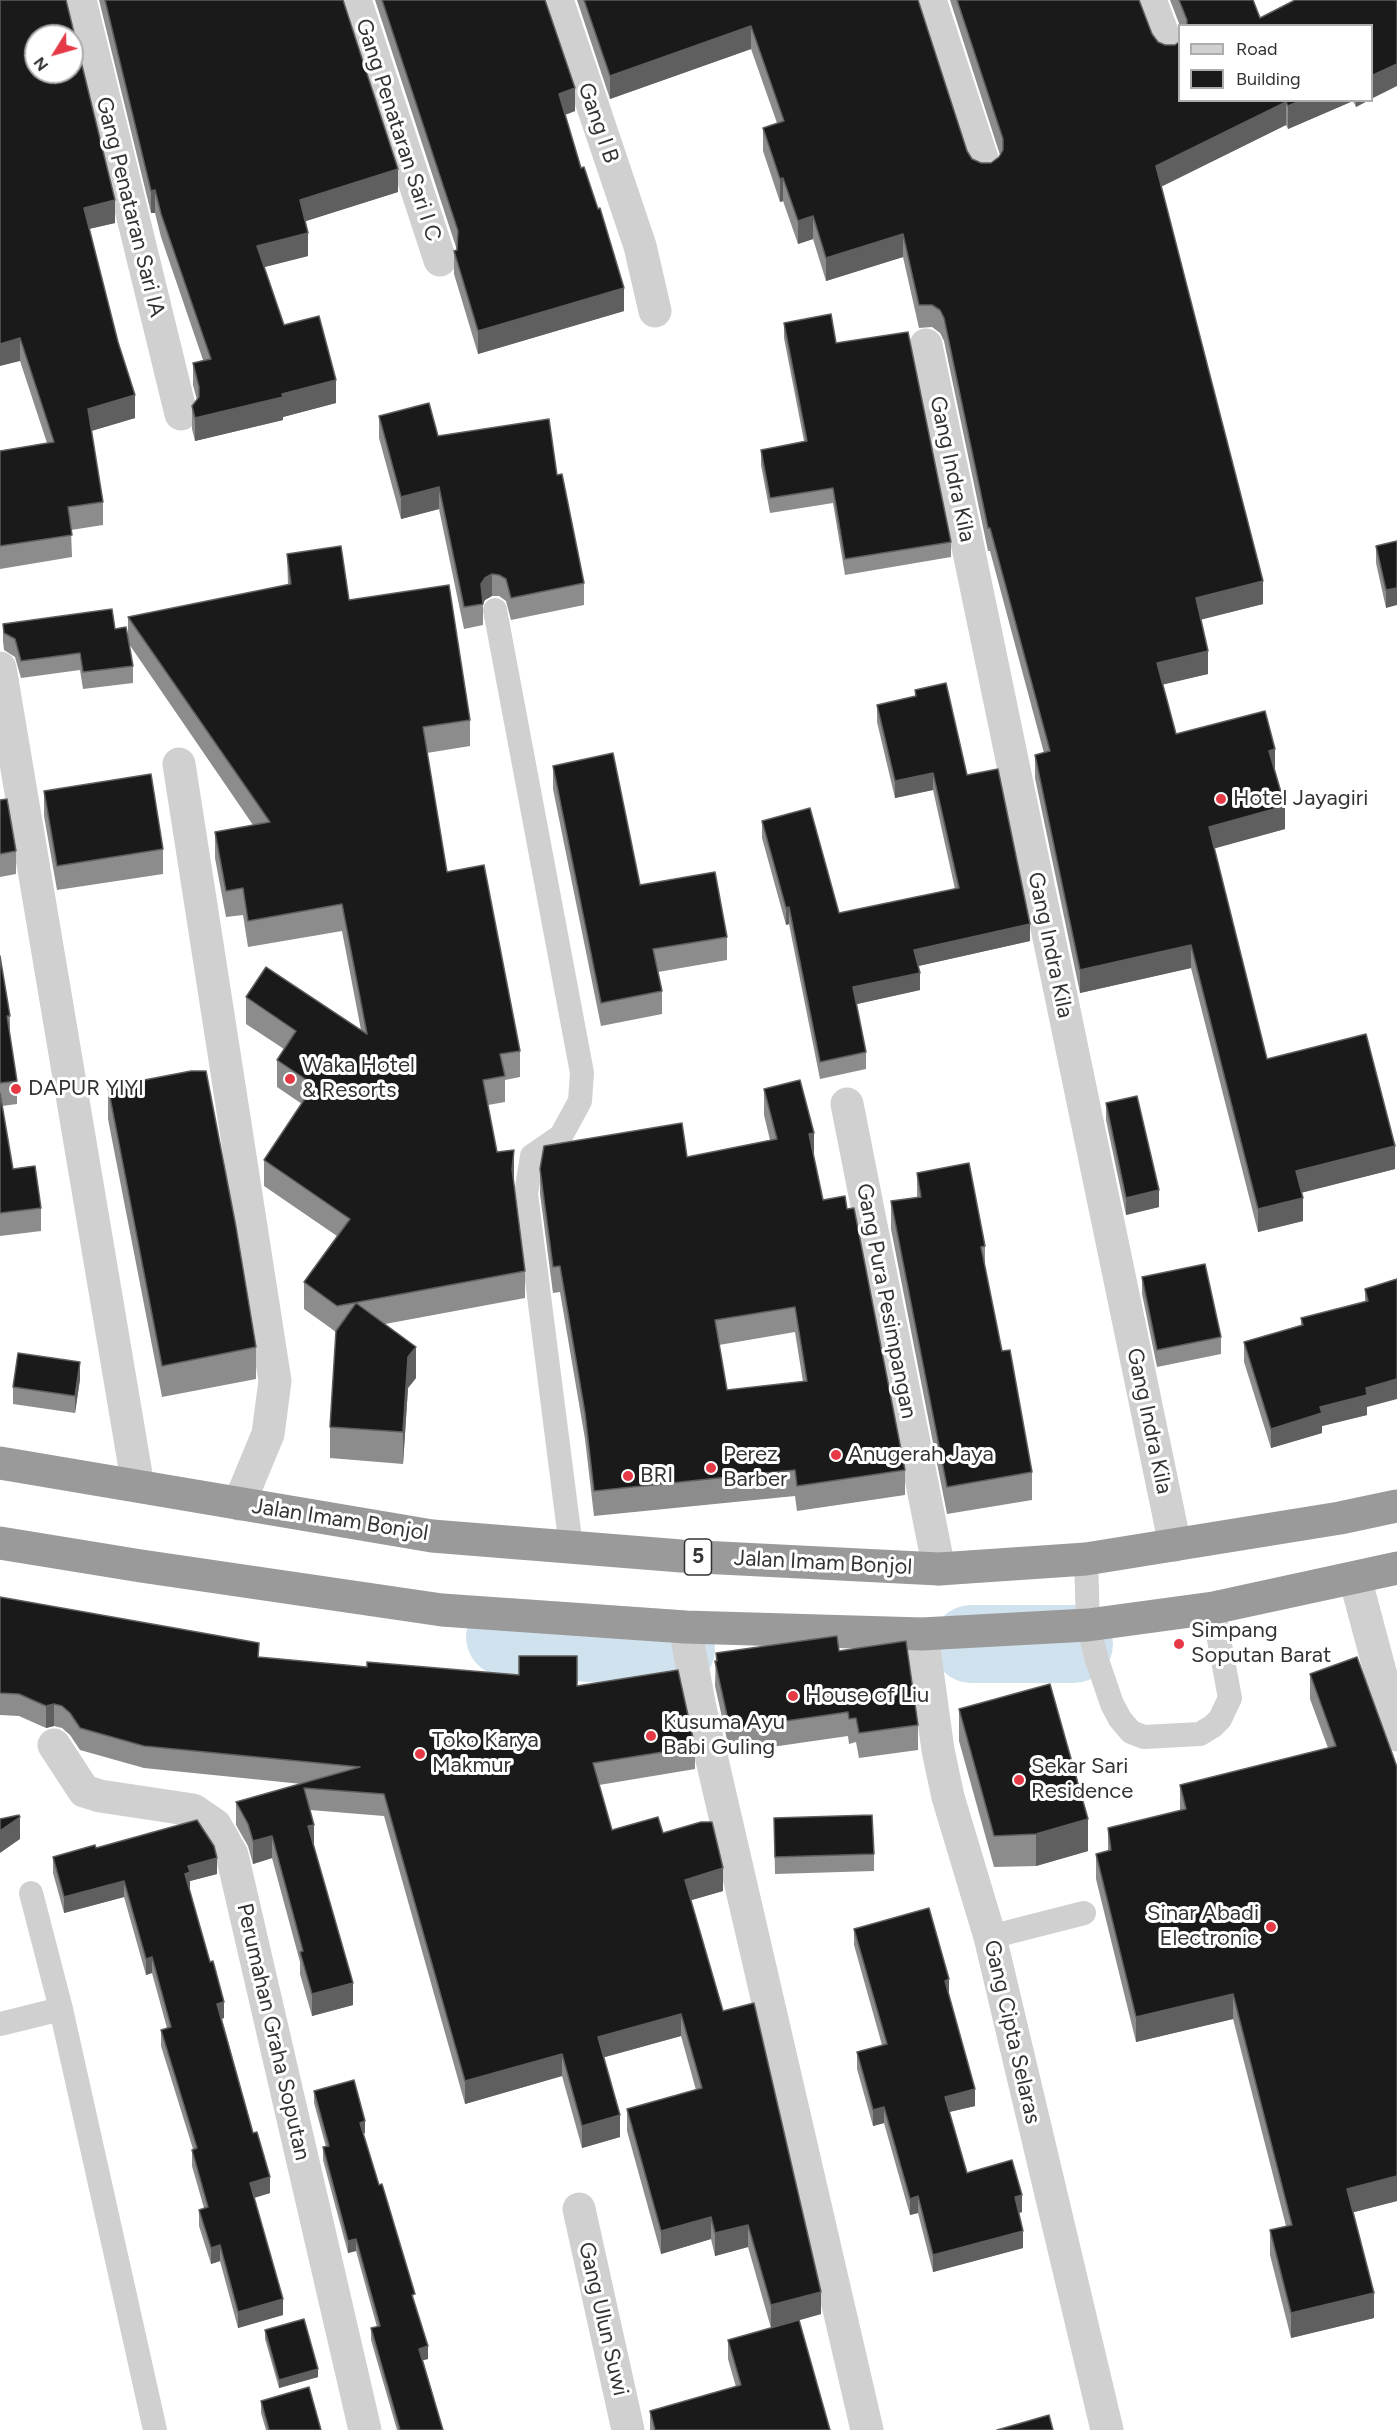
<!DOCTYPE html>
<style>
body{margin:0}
#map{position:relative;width:1397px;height:2430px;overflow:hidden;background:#fff;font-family:Figtree,sans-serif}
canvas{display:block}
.legend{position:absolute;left:1178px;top:24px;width:195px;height:78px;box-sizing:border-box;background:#fff;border:2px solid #adadad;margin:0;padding:8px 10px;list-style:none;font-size:18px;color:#333}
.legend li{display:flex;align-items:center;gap:12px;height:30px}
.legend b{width:30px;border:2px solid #adadad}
.north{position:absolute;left:24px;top:24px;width:60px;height:60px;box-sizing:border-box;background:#fff;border:2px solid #adadad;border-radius:50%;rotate:233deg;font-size:16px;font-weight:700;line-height:24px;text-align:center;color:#333}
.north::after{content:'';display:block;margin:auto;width:21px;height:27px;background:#e63946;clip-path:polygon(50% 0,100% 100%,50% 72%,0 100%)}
</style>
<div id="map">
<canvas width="1397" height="2430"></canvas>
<ul class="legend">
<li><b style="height:8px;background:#d0d0d0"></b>Road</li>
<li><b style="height:16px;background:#1a1a1a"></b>Building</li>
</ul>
<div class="north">N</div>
</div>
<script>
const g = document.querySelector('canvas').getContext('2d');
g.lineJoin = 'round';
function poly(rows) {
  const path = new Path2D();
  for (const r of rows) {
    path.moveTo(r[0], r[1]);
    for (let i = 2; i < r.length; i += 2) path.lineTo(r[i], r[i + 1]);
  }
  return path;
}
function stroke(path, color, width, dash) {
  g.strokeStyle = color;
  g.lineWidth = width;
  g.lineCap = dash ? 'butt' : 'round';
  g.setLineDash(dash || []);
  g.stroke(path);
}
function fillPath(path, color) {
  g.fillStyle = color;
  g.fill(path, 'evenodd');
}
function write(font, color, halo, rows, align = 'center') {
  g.font = font + ' Figtree,sans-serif';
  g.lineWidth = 6;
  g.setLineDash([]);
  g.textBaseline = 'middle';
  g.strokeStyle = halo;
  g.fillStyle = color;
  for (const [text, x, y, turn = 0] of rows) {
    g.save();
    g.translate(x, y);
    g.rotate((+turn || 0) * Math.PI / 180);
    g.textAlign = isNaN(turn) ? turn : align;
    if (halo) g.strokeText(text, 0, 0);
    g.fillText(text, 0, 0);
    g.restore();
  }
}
const river = poly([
 [505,1637,676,1649],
 [971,1644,1074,1644]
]);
const lane = poly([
 [495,610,582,1073,580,1101,561,1136,532,1156,526,1194,571,1547],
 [1086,1559,1088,1625,1097,1660,1112,1704,1120,1719,1131,1732,1144,1737,1200,1734,1213,1726,1220,1719,1230,1698,1213,1608],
 [31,1893,61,2009],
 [990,1937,1084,1913],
 [0,2024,61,2009,155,2430]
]);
const street = poly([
 [80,0,181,414],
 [355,0,440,260],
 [557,0,640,246,655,311],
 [930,0,985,168],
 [1150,0,1169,50],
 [926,345,1175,1545],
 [0,668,138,1486],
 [179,764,275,1381,268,1434,239,1504],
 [847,1104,939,1569],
 [1355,1578,1397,1735],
 [685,1627,700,1708,867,2430],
 [922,1634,938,1750,948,1797,990,1937,1107,2430],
 [54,1745,84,1791,100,1796,193,1810,215,1825,232,1855,365,2430],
 [579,2209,628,2430]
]);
const highway = poly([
 [0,1463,432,1536,681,1556,939,1569,1086,1559,1340,1518,1397,1506],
 [0,1543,141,1566,442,1610,685,1627,922,1634,1088,1625,1213,1608,1397,1568]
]);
const wall = poly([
 [0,0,115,223,89,229,135,418,91,431,103,502,103,525,71,530,72,557,0,569,0,451,47,443,20,361],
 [99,0,343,0,398,192,305,221,308,256,264,267,284,325,336,403,283,417,283,420,195,441,192,429,192,406,197,400,193,385,193,363,203,360,161,237,155,213,151,213],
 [375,0,545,0,575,111,565,115,624,311,478,354,454,274,454,251,457,250],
 [577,0,918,0,967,151,972,159,981,163,991,163,999,157,1000,155,950,0,1139,0,1152,34,1179,100,1369,100,1356,107,1353,101,1288,129,1286,125,1161,187,1263,604,1201,619,1208,674,1163,684,1176,734,1275,772,1285,829,1214,848,1267,1059,1395,1169,1301,1193,1303,1221,1258,1232,1191,968,1080,993,1035,778,1035,755,1044,753,990,551,988,551,944,341,940,333,932,327,919,328,903,257,826,281,813,239,798,244,783,201,780,202,763,151,763,128,777,123,751,49,610,99],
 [1170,0,1253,0,1260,18,1295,0,1371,26,1180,26],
 [784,323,836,343,951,542,951,557,845,575,833,503,770,513,761,465,761,450,804,441,784,338],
 [379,416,557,475,584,583,584,605,511,620,506,601,499,596,492,596,485,600,483,603,483,625,464,629,439,509,401,519,379,438],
 [1397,541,1386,608,1376,563,1376,546],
 [287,554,349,600,470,720,470,746,427,753,447,872,520,1051,520,1077,505,1080,505,1102,488,1105,497,1152,514,1176,514,1183,525,1271,525,1298,385,1324,416,1378,408,1388,403,1464,330,1458,330,1427,336,1332,304,1309,304,1282,337,1236,264,1186,264,1160,302,1104,277,1087,277,1060,284,1049,246,1024,246,997,361,1030,342,931,248,947,243,915,226,917,215,858,215,832,253,825,129,644,133,666,133,683,83,689,80,670,21,678,15,657,4,650,3,641,3,624,115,629,128,640,128,617,288,585],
 [915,690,967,775,1030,941,918,966,920,990,856,1004,866,1052,866,1069,820,1079,789,924,786,925,762,838,762,821,839,913,955,889,933,790,895,798,877,722,877,705,915,696],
 [553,766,640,885,727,937,727,960,658,972,662,991,662,1014,601,1026,553,789],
 [44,791,163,849,163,874,57,890,44,816],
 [0,800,16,851,16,874,0,877],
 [0,956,10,1016,10,1036,17,1081,17,1104,2,1106,13,1169,41,1208,41,1231,0,1236],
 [108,1087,256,1347,256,1379,162,1397,108,1119],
 [764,1089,814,1159,823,1200,847,1209,905,1470,905,1495,797,1511,795,1496,594,1516,585,1439,560,1292,553,1293,540,1194,540,1169,687,1157,770,1140,764,1115],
 [795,1332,803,1382,727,1390,719,1345],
 [1106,1103,1159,1207,1126,1215,1106,1120],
 [917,1173,985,1246,985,1269,1002,1351,1032,1472,1032,1500,947,1514,891,1229,891,1201,917,1198],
 [1142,1277,1221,1337,1221,1354,1157,1367,1142,1294],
 [1397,1279,1367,1407,1367,1415,1322,1426,1322,1433,1271,1448,1244,1362,1244,1342,1301,1325,1301,1318,1365,1301,1365,1289],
 [80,1379,75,1413,13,1404,13,1387],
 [0,1597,259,1657,577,1686,695,1747,695,1769,599,1785,612,1830,663,1833,723,1891,691,1900,723,2011,821,2314,771,2328,748,2247,715,2256,711,2239,661,2254,627,2131,627,2109,696,2090,681,2036,604,2057,620,2137,582,2148,562,2076,465,2104,384,1816,310,1810,314,1847,353,2005,312,2016,300,1974,300,1962,272,1858,253,1864,248,1846,236,1825,236,1802,302,1784,144,1768,80,1750,70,1735,62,1728,54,1726,46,1728,19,1716,0,1715],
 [839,1651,918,1725,918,1750,859,1758,856,1742,849,1744,848,1736,730,1753,715,1686,716,1653],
 [1310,1674,1397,1767,1397,2201,1353,2212,1374,2318,1291,2338,1270,2255,1270,2230,1286,2226,1233,2019,1136,2042,1096,1879,1096,1854,1108,1851,1108,1828,1180,1811,1180,1785,1328,1748,1310,1699],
 [959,1709,1088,1851,1036,1866,994,1867,959,1741],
 [774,1818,874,1854,874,1871,775,1874],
 [96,1848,217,1874,190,1881,190,1888,189,1889,224,2018,222,2019,270,2193,254,2198,283,2315,238,2328,220,2261,211,2264,199,2226,199,2210,204,2208,192,2166,192,2150,193,2149,161,2046,161,2030,167,2028,152,1973,146,1975,124,1897,64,1913,53,1873,53,1857],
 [854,1929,949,1996,975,2106,949,2112,967,2173,1022,2212,1019,2213,1023,2248,933,2272,918,2213,910,2215,884,2123,873,2126,857,2069,857,2052,882,2045,854,1945],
 [314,2091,365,2133,363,2134,379,2185,415,2304,428,2359,423,2360,443,2430,397,2430,371,2340,371,2328,377,2327,356,2251,348,2253,323,2160,323,2147,326,2147,314,2103],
 [265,2330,318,2377,279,2388,265,2339],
 [728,2340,830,2430,650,2430,650,2411,736,2387,728,2359],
 [261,2401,321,2430,266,2430,261,2413]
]);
const shadedWall = poly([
 [751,26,751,49,610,99,610,76],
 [1397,64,1397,86,1371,99,1371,76],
 [575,88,575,111,559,117,559,94],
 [1302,100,1353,100,1353,101,1288,129,1288,106],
 [1356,100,1369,100,1356,107],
 [1286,102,1286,125,1156,189,1156,166],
 [398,169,398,192,300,223,300,200],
 [783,178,783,201,780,202,780,179],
 [155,190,155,213,151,213,151,191],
 [115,200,115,223,84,230,84,208],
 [813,216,813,239,798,244,798,221],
 [308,233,308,256,257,269,257,246],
 [903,234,903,257,826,281,826,258],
 [624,288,624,311,478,354,478,331],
 [20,338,20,361,0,366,0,344],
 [336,380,336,403,283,417,283,420,195,441,195,418],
 [135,395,135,418,88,432,88,409],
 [439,487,439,509,401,519,401,497],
 [492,574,492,596,485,600,483,604,481,584,485,578],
 [1263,581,1263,604,1196,621,1196,598],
 [1397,588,1397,605,1386,608,1386,590],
 [1208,651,1208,674,1157,686,1157,663],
 [1275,749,1275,772,1269,751],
 [933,773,933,790,895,798,895,781],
 [1285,806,1285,829,1209,850,1209,827],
 [789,907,789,924,786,925,786,908],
 [1030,924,1030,941,914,967,914,950],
 [1191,945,1191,968,1080,993,1080,970],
 [920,973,920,990,853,1005,853,987],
 [814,1133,814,1159,809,1160,809,1134],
 [1395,1146,1395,1169,1296,1194,1296,1171],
 [514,1150,514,1176,512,1196,512,1169],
 [1159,1190,1159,1207,1126,1215,1126,1198],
 [1303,1198,1303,1221,1258,1232,1258,1209],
 [416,1347,416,1378,408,1388,403,1464,403,1432,408,1357],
 [80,1362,80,1379,75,1413,75,1396],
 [1397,1379,1397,1399,1367,1407,1367,1415,1322,1426,1322,1433,1271,1448,1271,1429,1366,1388],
 [54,1704,54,1726,46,1728,46,1706],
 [20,1817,20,1839,0,1853,0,1831],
 [1088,1819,1088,1851,1036,1866,1036,1834],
 [314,1825,314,1847,308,1826],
 [272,1836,272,1858,253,1864,253,1841],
 [217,1858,217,1874,190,1881,190,1888,185,1890,185,1874,188,1866],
 [723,1868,723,1891,685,1902,685,1880],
 [124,1881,124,1897,64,1913,64,1897],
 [152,1957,152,1973,146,1975,146,1959],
 [949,1979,949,1996,945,1981],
 [353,1983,353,2005,312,2016,312,1994],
 [1233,1994,1233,2019,1136,2042,1136,2017],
 [224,2002,224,2018,217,2020,217,2004],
 [681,2014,681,2036,598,2059,598,2037],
 [562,2054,562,2076,465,2104,465,2081],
 [975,2089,975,2106,945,2113,945,2097],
 [884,2107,884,2123,873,2126,873,2110],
 [620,2115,620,2137,582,2148,582,2126],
 [365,2121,365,2133,360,2135,360,2123],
 [1397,2176,1397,2201,1347,2214,1347,2189],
 [270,2177,270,2193,250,2199,250,2183],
 [1022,2195,1022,2212,1015,2214,1015,2197],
 [918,2196,918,2213,910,2215,910,2199],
 [711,2217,711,2239,661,2254,661,2231],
 [748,2225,748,2247,715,2256,715,2233],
 [1023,2231,1023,2248,933,2272,933,2255],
 [356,2239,356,2251,348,2253,348,2241],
 [220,2245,220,2261,211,2264,211,2248],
 [821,2292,821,2314,771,2328,771,2305],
 [1374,2293,1374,2318,1291,2338,1291,2313],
 [283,2299,283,2315,238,2328,238,2312],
 [428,2346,428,2359,419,2361,419,2349],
 [318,2369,318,2377,279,2388,279,2380]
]);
const building = poly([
 [0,0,66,0,115,200,84,208,118,342,135,395,88,409,103,502,68,507,72,535,0,546,0,451,54,442,20,338,0,344,0,0],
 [36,36,72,36,72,72,36,72,36,36],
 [105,0,343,0,398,169,300,200,308,233,257,246,284,325,319,316,336,380,282,394,283,397,195,418,192,406,199,397,199,387,193,363,211,359,161,214,155,190,151,191,105,0],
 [382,0,545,0,575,88,559,94,581,168,584,167,598,209,600,208,624,288,478,331,454,251,457,250,458,231,382,0],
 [584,0,918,0,967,151,972,159,981,163,991,163,999,157,1003,150,1003,139,957,0,1139,0,1152,34,1158,42,1165,45,1175,45,1179,42,1179,100,1302,100,1288,106,1286,102,1156,166,1263,581,1196,598,1208,651,1157,663,1176,734,1265,711,1275,749,1269,751,1285,806,1209,827,1267,1059,1366,1034,1395,1146,1296,1171,1303,1198,1258,1209,1191,945,1080,970,1035,755,1050,751,990,528,988,528,944,318,940,310,932,305,919,305,903,234,826,258,813,216,798,221,783,178,780,179,763,128,784,121,751,26,610,76,584,0],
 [1179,0,1253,0,1260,18,1295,0,1397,0,1397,64,1371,76,1371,26,1187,26,1187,20,1179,0],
 [831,314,836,343,908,332,951,542,845,559,833,488,770,498,761,450,807,441,784,323,831,314],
 [429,403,438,436,549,419,557,475,562,474,584,583,511,598,506,579,499,575,492,574,485,578,481,584,483,604,464,607,439,487,401,497,379,416,429,403],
 [1397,541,1397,588,1386,590,1376,546,1397,541],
 [341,546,349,600,449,585,470,720,423,727,447,872,484,865,520,1051,500,1054,505,1076,483,1080,497,1152,514,1150,512,1169,525,1271,337,1306,304,1282,350,1219,264,1160,314,1085,277,1060,296,1031,246,997,266,967,367,1034,342,904,248,921,243,888,226,891,215,832,270,822,128,617,291,584,287,554,341,546],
 [112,609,115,629,126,627,133,666,83,672,80,653,21,661,15,639,4,633,3,624,112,609],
 [946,683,967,775,998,769,1030,924,914,950,920,973,853,987,866,1052,820,1062,789,907,786,908,762,821,810,808,839,913,959,888,933,773,895,781,877,705,916,696,915,690,946,683],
 [613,753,640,885,715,872,727,937,653,949,662,991,601,1003,553,766,613,753],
 [151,774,163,849,57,866,44,791,151,774],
 [7,799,16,851,0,854,0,800,7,799],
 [0,956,10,1016,7,1016,17,1081,0,1083,0,956],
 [191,1071,206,1071,236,1227,256,1347,162,1366,108,1087,191,1071],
 [800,1080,814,1133,809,1134,823,1200,845,1196,847,1209,854,1208,905,1470,797,1486,795,1470,594,1491,585,1413,560,1266,553,1267,540,1169,544,1146,682,1123,687,1157,777,1139,764,1089,800,1080],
 [795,1307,807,1381,727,1390,715,1320,795,1307],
 [0,1093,13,1169,35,1166,41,1208,0,1213,0,1093],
 [1137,1096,1159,1190,1126,1198,1106,1103,1137,1096],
 [969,1163,985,1246,981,1247,1002,1351,1010,1350,1032,1472,947,1487,891,1201,921,1197,917,1173,969,1163],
 [1205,1264,1221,1337,1157,1350,1142,1277,1205,1264],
 [1397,1279,1397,1379,1366,1388,1367,1395,1320,1407,1322,1413,1271,1429,1244,1342,1303,1325,1301,1318,1368,1301,1365,1289,1397,1279],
 [356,1303,416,1347,408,1357,403,1432,330,1427,336,1331,356,1303],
 [18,1353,80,1362,75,1396,13,1387,18,1353],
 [0,1597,259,1643,258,1657,367,1667,367,1662,519,1675,519,1656,577,1656,577,1686,678,1670,695,1747,593,1763,612,1830,658,1817,663,1833,701,1822,712,1822,723,1868,685,1880,723,2011,754,2003,821,2292,771,2305,748,2225,715,2233,711,2217,661,2231,627,2109,702,2088,681,2014,598,2037,620,2115,582,2126,562,2054,465,2081,384,1794,304,1788,314,1825,308,1826,353,1983,312,1994,300,1952,303,1951,272,1836,253,1841,248,1824,236,1802,360,1767,144,1746,80,1728,70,1713,62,1706,54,1704,46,1706,19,1694,0,1693,0,1597],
 [837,1636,839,1651,906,1641,918,1725,859,1733,856,1718,849,1719,848,1712,730,1729,715,1661,717,1661,716,1653,837,1636],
 [1357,1657,1397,1767,1397,2176,1347,2189,1374,2293,1291,2313,1270,2230,1292,2225,1233,1994,1136,2017,1096,1854,1111,1850,1108,1828,1186,1809,1180,1785,1336,1746,1310,1674,1357,1657],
 [1050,1684,1088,1819,1036,1834,994,1836,959,1709,1050,1684],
 [19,1815,20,1817,0,1831,0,1819,19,1815],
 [872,1815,874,1854,775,1857,774,1818,872,1815],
 [197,1820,214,1846,217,1858,188,1866,190,1872,185,1874,210,1962,213,1961,224,2002,217,2004,253,2133,257,2132,270,2177,250,2183,283,2299,238,2312,220,2245,211,2248,199,2210,208,2207,192,2150,197,2148,161,2030,171,2027,152,1957,146,1959,124,1881,64,1897,53,1857,95,1845,96,1848,197,1820],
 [929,1908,949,1979,945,1981,975,2089,945,2097,967,2173,1012,2160,1022,2195,1015,2197,1023,2231,933,2255,918,2196,910,2199,884,2107,873,2110,857,2052,887,2044,854,1929,929,1908],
 [354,2080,365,2121,360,2123,379,2185,382,2184,415,2294,412,2295,428,2346,419,2349,443,2430,400,2430,371,2328,380,2326,356,2239,348,2241,323,2147,329,2146,314,2091,354,2080],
 [304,2319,318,2369,279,2380,265,2330,304,2319],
 [799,2320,830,2430,655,2430,650,2411,741,2385,728,2340,799,2320],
 [309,2387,321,2430,269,2430,261,2401,309,2387],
 [1049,2415,1053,2430,997,2430,1049,2415]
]);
const markers = [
 [1221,799,6,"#e63946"],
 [290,1079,6,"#e63946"],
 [16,1089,6,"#e63946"],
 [836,1455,6,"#e63946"],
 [711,1468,6,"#e63946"],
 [628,1476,6,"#e63946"],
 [1179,1644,6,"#e63946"],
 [793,1696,6,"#e63946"],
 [651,1736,6,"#e63946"],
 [420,1754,6,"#e63946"],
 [1019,1780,6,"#e63946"],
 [1271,1927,6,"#e63946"]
];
const shields = [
 [698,1557,27]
];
const shieldNames = [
 ["5",698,1557]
];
const streetNames = [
 ["Gang I B",598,123,71],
 ["Gang Penataran Sari I C",398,130,72],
 ["Gang Penataran Sari IA",130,207,76],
 ["Gang Indra Kila",952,469,78],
 ["Gang Indra Kila",1050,945,78],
 ["Gang Pura Pesimpangan",886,1301,79],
 ["Gang Indra Kila",1149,1421,78],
 ["Jalan Imam Bonjol",340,1520,9],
 ["Jalan Imam Bonjol",823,1563,3],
 ["Perumahan Graha Soputan",273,2032,77],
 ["Gang Cipta Selaras",1012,2032,77],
 ["Gang Ulun Suwi",603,2319,77]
];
const poiNames = [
 ["Hotel Jayagiri",1233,799],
 ["Waka Hotel",302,1066],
 ["& Resorts",302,1091],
 ["DAPUR YIYI",28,1089],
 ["Perez",723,1455],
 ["Barber",723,1480],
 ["Anugerah Jaya",848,1455],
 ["BRI",640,1476],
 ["Simpang",1191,1631],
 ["Soputan Barat",1191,1656],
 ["House of Liu",805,1696],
 ["Kusuma Ayu",663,1723],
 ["Babi Guling",663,1748],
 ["Toko Karya",432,1741],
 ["Makmur",432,1766],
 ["Sekar Sari",1031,1767],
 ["Residence",1031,1792],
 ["Sinar Abadi",1259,1914,"right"],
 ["Electronic",1259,1939,"right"]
];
stroke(river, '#cfe2ee', 78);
stroke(lane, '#d0d0d0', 24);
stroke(street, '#d0d0d0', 33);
stroke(highway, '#9a9a9a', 33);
fillPath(wall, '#8c8c8c');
fillPath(shadedWall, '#5f5f5f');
fillPath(building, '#1a1a1a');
stroke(building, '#5f5f5f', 1.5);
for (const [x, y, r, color] of markers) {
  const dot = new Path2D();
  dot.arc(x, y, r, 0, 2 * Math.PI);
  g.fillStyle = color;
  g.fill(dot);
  stroke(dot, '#fff', 2);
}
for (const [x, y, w] of shields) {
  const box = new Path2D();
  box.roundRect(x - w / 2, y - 18, w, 36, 4.5);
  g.fillStyle = '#fff';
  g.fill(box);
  stroke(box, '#333', 1.5);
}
write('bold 21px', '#333', null, shieldNames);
write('22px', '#333', '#fff', streetNames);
write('22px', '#333', '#fff', poiNames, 'left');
</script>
